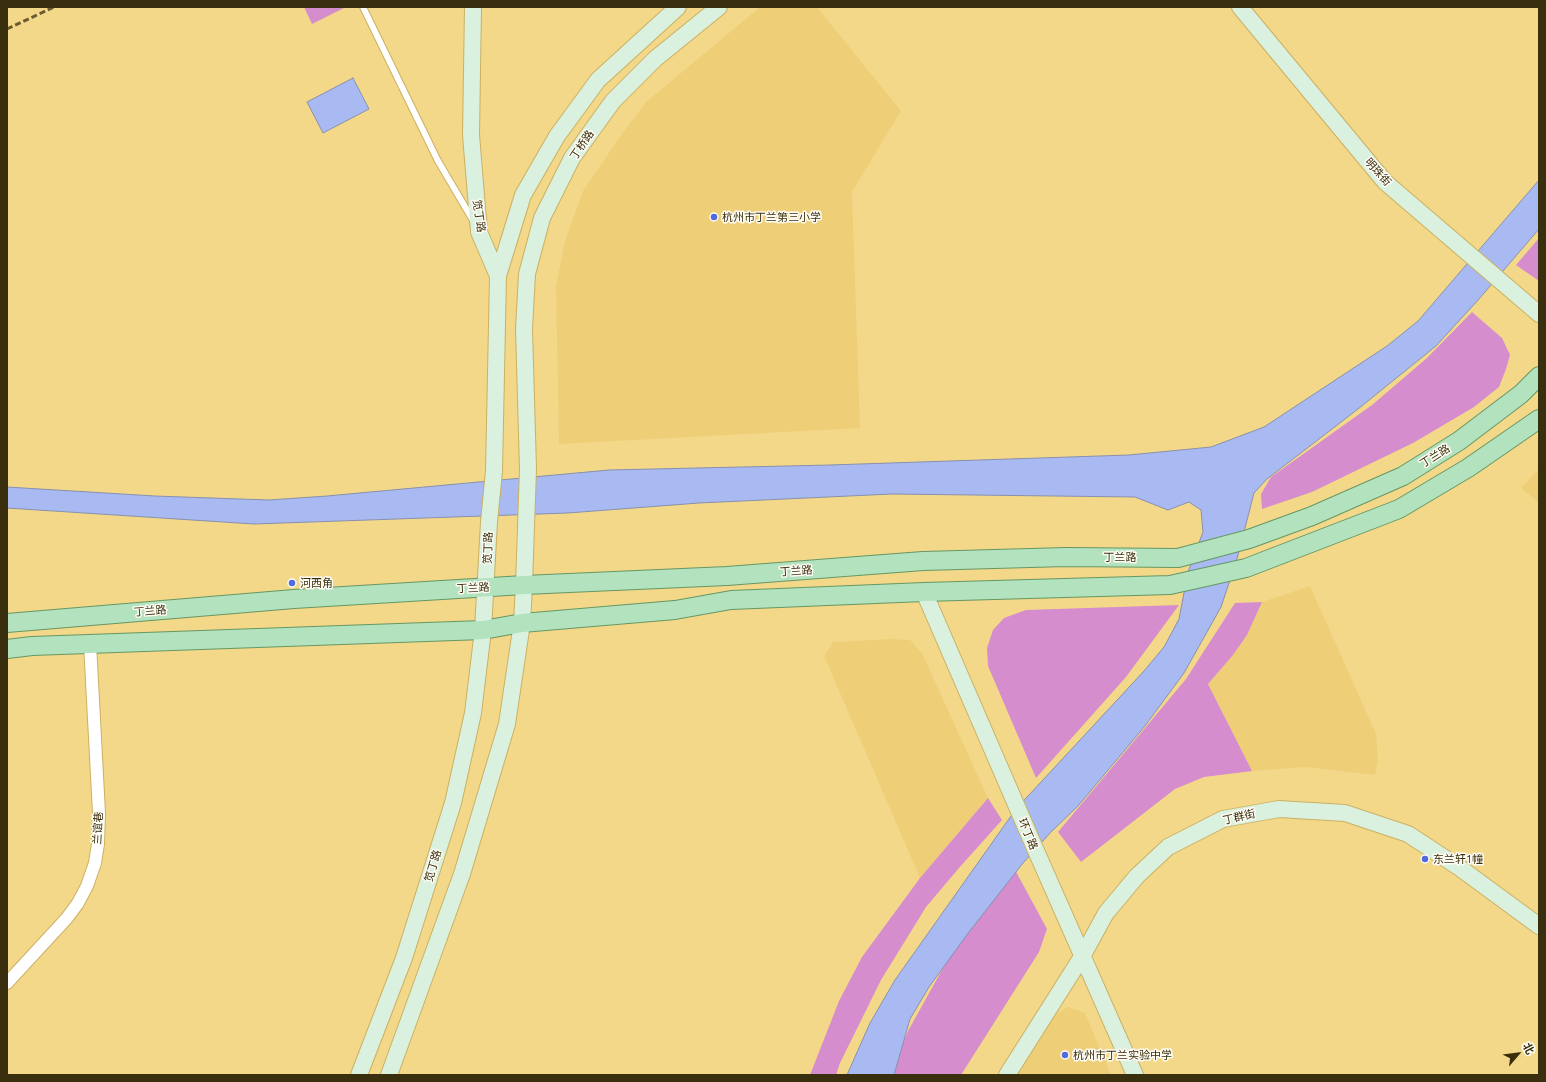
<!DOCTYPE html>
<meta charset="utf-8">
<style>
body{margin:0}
#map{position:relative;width:1546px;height:1082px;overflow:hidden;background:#f4d88a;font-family:Ubuntu,"Noto Sans SC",sans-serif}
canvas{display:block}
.frame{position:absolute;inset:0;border:8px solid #392e0d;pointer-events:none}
.north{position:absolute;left:1498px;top:1034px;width:40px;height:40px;-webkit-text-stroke:3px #fefcf4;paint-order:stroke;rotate:62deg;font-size:11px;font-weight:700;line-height:16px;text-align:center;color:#392e0d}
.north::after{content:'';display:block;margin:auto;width:14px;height:18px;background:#392e0d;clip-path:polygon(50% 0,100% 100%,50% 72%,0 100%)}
</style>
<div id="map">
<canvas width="1546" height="1082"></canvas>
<div class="frame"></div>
<div class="north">北</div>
</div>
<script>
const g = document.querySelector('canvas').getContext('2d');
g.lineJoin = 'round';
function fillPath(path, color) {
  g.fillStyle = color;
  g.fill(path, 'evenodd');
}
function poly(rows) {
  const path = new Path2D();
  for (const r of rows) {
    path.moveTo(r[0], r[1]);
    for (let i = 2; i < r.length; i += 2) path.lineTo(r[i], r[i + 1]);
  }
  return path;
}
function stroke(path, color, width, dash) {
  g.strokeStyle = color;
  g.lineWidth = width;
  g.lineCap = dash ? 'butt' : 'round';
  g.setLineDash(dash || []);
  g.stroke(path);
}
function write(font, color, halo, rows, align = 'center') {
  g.font = font + ' Ubuntu,"Noto Sans SC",sans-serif';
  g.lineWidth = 3;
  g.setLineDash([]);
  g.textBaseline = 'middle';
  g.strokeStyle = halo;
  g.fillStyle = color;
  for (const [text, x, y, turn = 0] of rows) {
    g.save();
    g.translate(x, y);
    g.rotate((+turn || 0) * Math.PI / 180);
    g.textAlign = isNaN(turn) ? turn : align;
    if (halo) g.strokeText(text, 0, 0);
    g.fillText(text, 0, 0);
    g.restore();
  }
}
const built = poly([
 [760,7,817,7,901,111,852,192,860,428,559,444,556,286,565,241,583,191,619,138,646,102],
 [1539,469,1539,503,1521,488],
 [1310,586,1376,734,1378,758,1375,775,1305,767,1252,771,1208,684,1233,655,1247,635,1262,602],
 [891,639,910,640,922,653,988,798,920,878,824,656,833,642],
 [1068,1007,1085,1013,1111,1075,1014,1075,1052,1016]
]);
const green = poly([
 [304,7,344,7,344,8,312,24],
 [1539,238,1539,281,1516,265],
 [1472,312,1502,338,1510,355,1506,369,1499,387,1474,407,1413,443,1312,492,1262,509,1261,494,1271,477,1372,405,1427,358],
 [1262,602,1247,635,1233,655,1208,684,1252,771,1204,777,1175,789,1081,862,1058,832,1186,679,1235,603],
 [1179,605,1126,677,1036,778,988,666,987,648,993,630,1004,618,1026,610],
 [988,798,1002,820,959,868,926,907,881,980,840,1063,836,1075,810,1075,839,1001,862,957,920,878],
 [1014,868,1047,929,1039,952,961,1075,889,1075,908,1031,948,959]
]);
const water = poly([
 [353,78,369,109,323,133,307,102,353,78],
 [1539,180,1539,229,1479,299,1436,346,1358,409,1267,479,1254,493,1237,559,1221,607,1184,673,1145,726,1078,806,1051,832,1023,863,969,932,929,987,910,1019,894,1075,847,1075,870,1023,895,980,1016,809,1144,671,1164,647,1179,619,1188,572,1203,532,1201,510,1189,502,1168,510,1135,497,892,494,699,503,568,513,254,524,7,508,7,487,155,496,269,500,327,496,609,470,830,465,1129,455,1211,447,1264,427,1387,346,1418,321,1539,180]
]);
const lane = poly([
 [363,7,438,161,474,222]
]);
const street = poly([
 [7,983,67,918,78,903,87,886,95,863,98,844,99,813,90,644]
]);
const secondary = poly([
 [1240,7,1385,182,1539,314],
 [498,276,523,195,557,136,598,80,678,7],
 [924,592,1037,853,1135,1075],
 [359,1075,404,958,453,803,473,713,483,630,489,522,494,471,498,276,479,232,471,135,473,7],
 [389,1075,462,874,507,724,522,623,524,585,528,469,524,329,527,274,542,218,572,158,613,101,655,59,719,7],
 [1007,1075,1083,955,1106,913,1137,876,1168,847,1223,819,1279,809,1345,813,1408,834,1460,868,1539,926]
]);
const primary = poly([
 [7,623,294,599,524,585,727,576,923,561,1066,557,1178,558,1249,539,1312,516,1403,476,1459,441,1521,394,1539,376],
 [7,649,32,646,483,630,522,623,675,610,731,600,924,592,1170,585,1246,568,1399,509,1468,468,1539,419]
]);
const rail = poly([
 [7,29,54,7]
]);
const markers = [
 [714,217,4,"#516ae0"],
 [292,583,4,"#516ae0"],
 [1425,859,4,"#516ae0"],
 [1065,1055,4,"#516ae0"]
];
const streetNames = [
 ["丁桥路",582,145,-56],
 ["明珠街",1378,172,48],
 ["笕丁路",479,216,82],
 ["丁兰路",1435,456,-32],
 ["笕丁路",488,548,-88],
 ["丁兰路",1120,557],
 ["丁兰路",796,571,-4],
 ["丁兰路",473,588,-3],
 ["丁兰路",150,611,-5],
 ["丁群街",1239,817,-13],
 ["兰谊巷",98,828,-87],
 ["环丁路",1028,834,67],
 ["笕丁路",433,866,-73]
];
const poiNames = [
 ["杭州市丁兰第三小学",722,217],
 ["河西角",300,583],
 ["东兰轩1幢",1433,859],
 ["杭州市丁兰实验中学",1073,1055]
];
fillPath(built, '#eecf78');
fillPath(green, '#d58dcd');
fillPath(water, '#a8baf1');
stroke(water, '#8790ad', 1);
stroke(lane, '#cbb063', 8);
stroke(street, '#cbb063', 14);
stroke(secondary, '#cbb063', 18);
stroke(primary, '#669763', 20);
stroke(lane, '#fff', 6);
stroke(street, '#fff', 12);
stroke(secondary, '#d9f1de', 16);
stroke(primary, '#b2e2be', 18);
stroke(rail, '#6a5a2e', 3, [6, 3]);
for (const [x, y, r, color] of markers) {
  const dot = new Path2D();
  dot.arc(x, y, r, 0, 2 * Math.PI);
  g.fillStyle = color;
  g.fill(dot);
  stroke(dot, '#fefcf4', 1.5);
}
write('11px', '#392e0d', '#fefcf4', streetNames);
write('11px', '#392e0d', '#fefcf4', poiNames, 'left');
</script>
